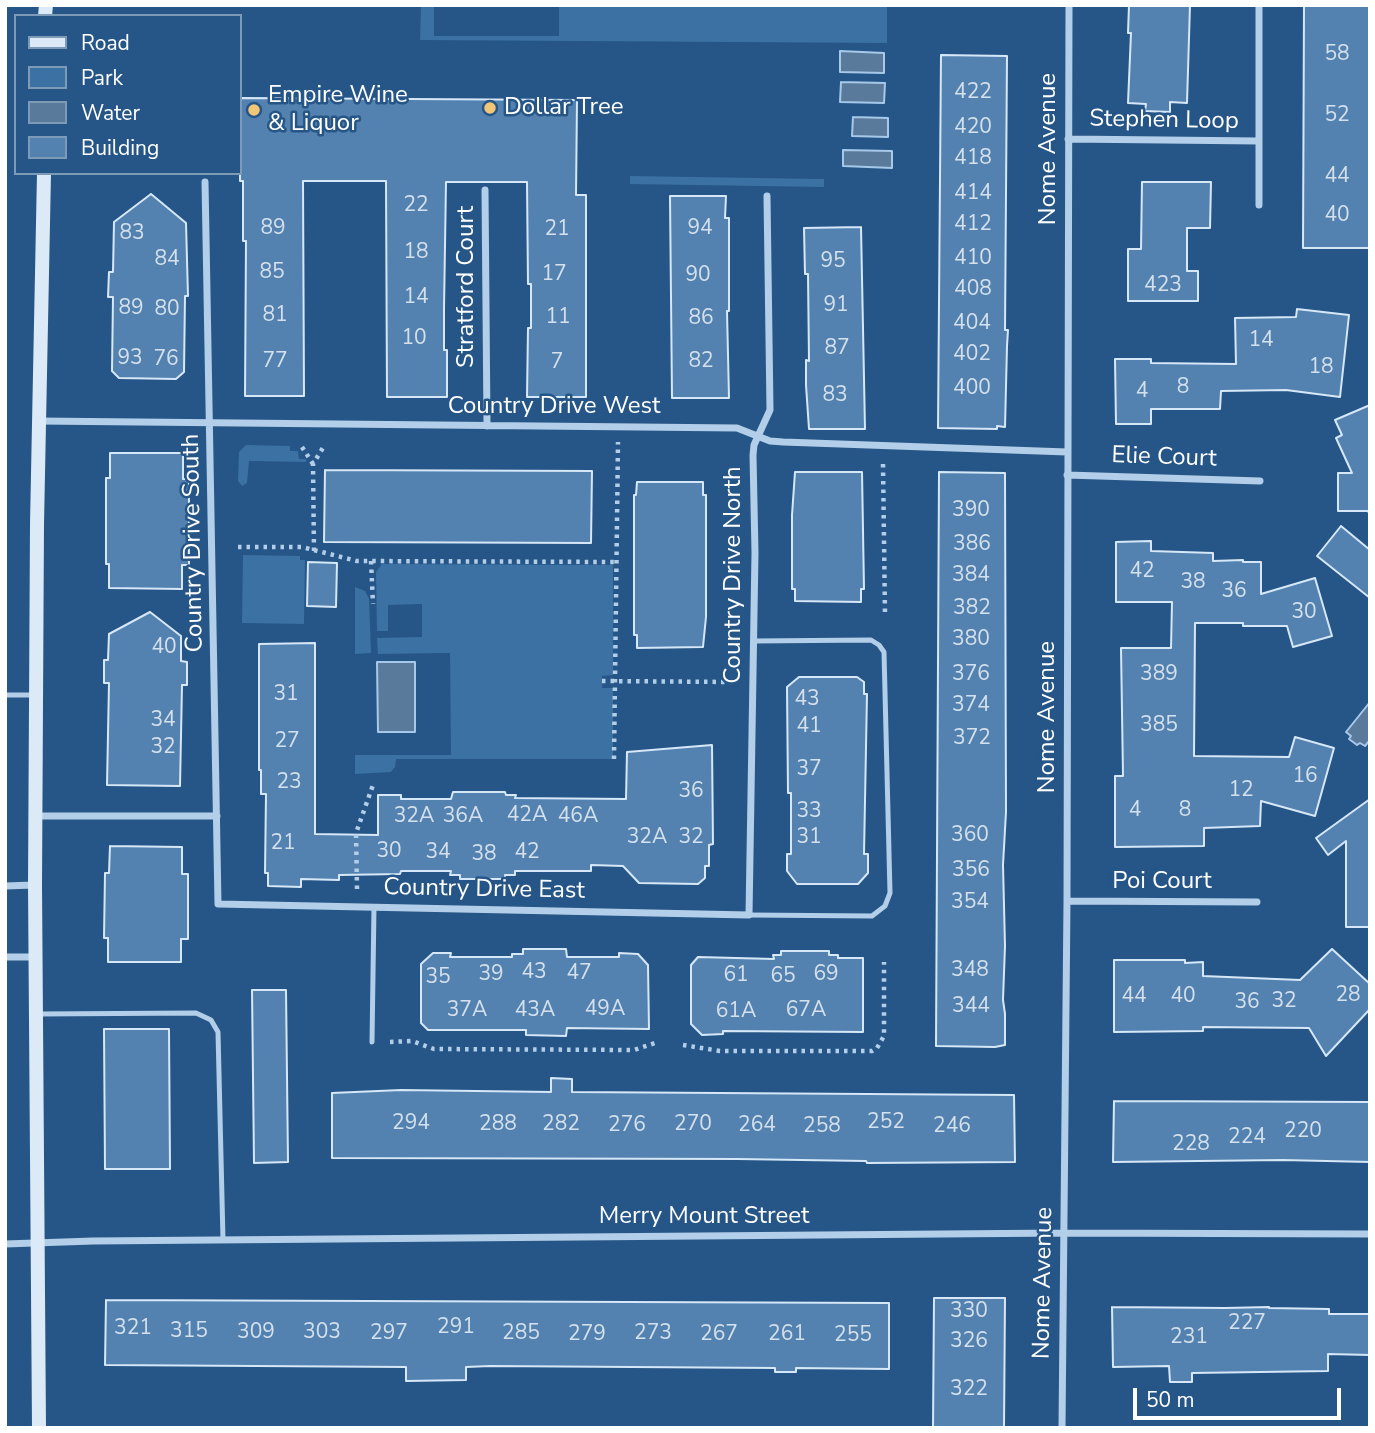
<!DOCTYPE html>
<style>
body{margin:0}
#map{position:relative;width:1375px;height:1433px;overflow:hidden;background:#265687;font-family:"Nunito Sans",sans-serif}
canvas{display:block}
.frame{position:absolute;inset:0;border:7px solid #fff;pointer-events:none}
.legend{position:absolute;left:14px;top:14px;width:228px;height:161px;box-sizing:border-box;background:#265687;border:2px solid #7d9ab7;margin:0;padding:9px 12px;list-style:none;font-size:21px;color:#fff}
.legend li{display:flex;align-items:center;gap:14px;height:35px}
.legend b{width:35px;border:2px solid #7d9ab7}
.scale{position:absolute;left:1133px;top:1388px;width:208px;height:32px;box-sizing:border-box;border:4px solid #fff;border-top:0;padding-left:9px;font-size:21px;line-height:24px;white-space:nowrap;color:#fff;-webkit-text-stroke:5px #265687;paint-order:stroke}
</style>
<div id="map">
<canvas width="1375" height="1433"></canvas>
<div class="frame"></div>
<ul class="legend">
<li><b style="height:9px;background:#dce9f7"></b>Road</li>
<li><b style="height:19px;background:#3b71a3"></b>Park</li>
<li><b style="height:19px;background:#5a7a9c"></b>Water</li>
<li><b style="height:19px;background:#5382b0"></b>Building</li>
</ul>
<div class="scale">50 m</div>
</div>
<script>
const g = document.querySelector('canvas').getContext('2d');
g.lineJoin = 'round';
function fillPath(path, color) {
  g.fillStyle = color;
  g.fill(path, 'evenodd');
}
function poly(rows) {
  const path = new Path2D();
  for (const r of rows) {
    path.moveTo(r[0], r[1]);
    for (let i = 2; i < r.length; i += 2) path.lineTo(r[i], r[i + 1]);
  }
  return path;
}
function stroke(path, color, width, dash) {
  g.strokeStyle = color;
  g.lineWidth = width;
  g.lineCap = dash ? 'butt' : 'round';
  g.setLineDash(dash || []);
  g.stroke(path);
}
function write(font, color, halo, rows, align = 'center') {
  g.font = font + ' "Nunito Sans",sans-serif';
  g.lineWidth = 5;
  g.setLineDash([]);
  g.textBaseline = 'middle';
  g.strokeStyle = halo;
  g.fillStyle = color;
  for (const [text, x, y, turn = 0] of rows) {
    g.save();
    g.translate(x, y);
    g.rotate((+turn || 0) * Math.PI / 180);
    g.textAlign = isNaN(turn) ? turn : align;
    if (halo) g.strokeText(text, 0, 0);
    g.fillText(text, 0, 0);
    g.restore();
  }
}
const green = poly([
 [421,5,434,5,434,36,559,36,559,5,887,5,887,43,420,40],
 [630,176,824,179,824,187,630,184],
 [246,445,290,446,290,451,298,451,299,459,306,459,306,462,249,461,247,483,242,486,238,481,239,452],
 [243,555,300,556,300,560,305,560,304,624,242,623],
 [382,564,613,565,613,675,602,676,602,688,613,688,613,759,396,759,395,767,391,772,355,774,355,755,451,755,450,653,378,654,377,638,422,637,422,604,388,605,388,631,377,631,376,572],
 [355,587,365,591,369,599,371,653,355,654]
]);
const water = poly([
 [840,51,884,53,884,73,840,72,840,51],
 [841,82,885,83,884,103,840,102,841,82],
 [853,117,888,118,888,137,852,136,853,117],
 [843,150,892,151,892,168,843,166,843,150],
 [377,662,415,662,415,732,378,732,377,662],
 [1370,702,1370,740,1365,746,1360,743,1357,745,1349,739,1351,736,1346,732,1370,702]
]);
const building = poly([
 [1129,5,1190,5,1187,103,1170,102,1170,112,1145,111,1146,104,1128,103,1131,33,1128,33,1129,5],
 [1304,5,1370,5,1370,248,1303,248,1304,5],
 [941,55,1007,56,1005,330,1008,330,1007,346,1005,427,997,426,997,429,938,428,941,55],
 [240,98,577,100,576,195,586,195,586,397,527,397,528,328,531,328,531,284,528,284,527,182,446,182,444,309,444,350,447,350,447,397,387,397,386,181,303,181,304,396,245,396,246,241,243,241,243,181,240,181,240,98],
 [1142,182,1211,182,1210,228,1187,228,1187,271,1198,271,1198,301,1128,301,1128,249,1141,249,1142,182],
 [151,194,186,223,188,296,185,296,184,372,176,379,119,378,112,371,113,297,108,297,109,272,113,272,114,222,151,194],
 [670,196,726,196,725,218,729,218,729,311,727,311,729,398,672,398,670,196],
 [861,227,865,429,809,429,806,385,806,360,809,361,808,274,805,274,804,228,861,227],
 [1297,309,1349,315,1340,397,1286,390,1221,391,1220,409,1151,409,1151,424,1116,424,1115,359,1151,359,1151,363,1236,364,1235,318,1296,317,1297,309],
 [1370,405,1370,515,1368,511,1338,511,1338,473,1352,473,1336,438,1342,435,1335,420,1370,405],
 [110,453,183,453,183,479,189,479,189,565,182,565,182,589,109,588,109,564,106,564,106,478,110,478,110,453],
 [325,470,592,471,591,543,324,542,325,470],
 [795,472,862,472,864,589,861,589,861,602,795,601,795,589,792,589,792,515,795,472],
 [939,472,1005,473,1006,812,1003,865,1005,946,1003,1000,1005,1014,1005,1045,995,1047,936,1046,939,472],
 [637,482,703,482,703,495,706,495,706,617,703,647,637,648,637,635,634,635,634,495,636,495,637,482],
 [1341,526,1370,550,1370,598,1317,556,1341,526],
 [1151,541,1151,551,1213,553,1213,561,1243,560,1243,562,1261,562,1261,594,1315,578,1332,636,1293,647,1287,626,1243,626,1243,623,1195,623,1194,756,1289,757,1295,737,1334,748,1315,816,1261,801,1260,826,1204,828,1204,846,1115,847,1115,776,1123,776,1121,648,1171,648,1172,602,1116,602,1116,542,1151,541],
 [308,562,337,563,336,607,307,606,308,562],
 [150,612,181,636,181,661,187,662,187,685,182,685,180,786,107,785,109,683,104,683,104,660,108,660,109,634,150,612],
 [315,643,315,834,378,835,378,795,401,795,401,799,451,799,453,792,505,792,506,795,516,795,515,798,626,799,627,752,712,745,713,844,709,845,709,866,705,866,705,878,698,884,639,883,623,866,591,865,591,871,515,871,515,875,505,875,505,879,460,879,460,875,450,875,451,871,401,871,400,874,339,875,339,880,301,879,301,887,268,886,268,873,265,873,266,794,261,794,261,770,259,770,259,644,315,643],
 [799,677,857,677,864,682,864,694,867,694,864,854,868,854,868,873,858,884,797,884,787,871,787,854,791,854,791,793,788,793,787,687,799,677],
 [1370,799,1370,927,1346,927,1346,841,1328,855,1316,838,1370,799],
 [110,846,182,847,182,874,188,874,188,939,181,939,181,962,108,962,108,938,104,938,105,873,109,873,110,846],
 [523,949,566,949,567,957,619,957,619,953,638,954,648,965,649,1029,567,1028,566,1036,526,1035,526,1030,428,1030,421,1023,421,964,433,953,451,953,450,957,512,957,512,954,523,954,523,949],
 [1332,949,1370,984,1370,1009,1326,1056,1309,1028,1203,1027,1203,1031,1114,1032,1114,960,1185,960,1185,963,1203,962,1203,976,1300,980,1332,949],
 [781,951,829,951,829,955,838,955,838,958,863,958,863,1032,723,1031,723,1034,702,1035,691,1024,691,965,698,957,774,959,773,955,781,955,781,951],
 [252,990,286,990,288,1162,254,1163,252,990],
 [104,1029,169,1029,170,1169,105,1169,104,1029],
 [551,1078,572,1079,572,1092,1014,1095,1015,1162,867,1163,866,1161,737,1159,332,1158,332,1093,401,1090,551,1092,551,1078],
 [1114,1101,1370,1102,1370,1162,1283,1160,1113,1162,1114,1101],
 [934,1298,1005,1298,1004,1428,933,1428,934,1298],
 [106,1300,889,1303,889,1369,796,1368,796,1372,775,1372,775,1368,490,1366,466,1367,466,1380,406,1381,406,1367,105,1365,106,1300],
 [1112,1307,1225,1308,1269,1307,1269,1308,1329,1309,1329,1314,1370,1314,1370,1355,1328,1354,1328,1371,1192,1373,1192,1382,1170,1382,1169,1366,1113,1367,1112,1307]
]);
const path = poly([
 [302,447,313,464],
 [883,464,885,615],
 [238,547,302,547,357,561,617,562],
 [314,551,313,464,324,446],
 [371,561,373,604],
 [602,681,732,682],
 [614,759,618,442],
 [357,889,356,833,373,785],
 [390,1042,412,1041,434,1049,634,1050,658,1042],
 [683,1045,720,1051,872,1051,877,1048,884,1036,884,962]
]);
const lane = poly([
 [5,695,34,695],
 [749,915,872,916,885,906,890,893,884,652,879,645,871,640,754,641],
 [38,1014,196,1013,211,1020,218,1032,223,1240],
 [372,1042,374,907]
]);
const street = poly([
 [1068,139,1259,141],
 [205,182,218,904,749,915,755,553,753,455,754,445,770,410,767,196],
 [485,190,487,426],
 [1259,205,1259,5],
 [39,421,737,428,770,441,783,442,1067,452],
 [1067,475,1260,481],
 [36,816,217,816],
 [5,886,34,885],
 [1067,901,1257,902],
 [5,957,36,957],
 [5,1244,93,1241,1064,1233,1370,1234],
 [1062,1428,1067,901,1069,5]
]);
const secondary = poly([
 [45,16,46,5],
 [39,1428,35,885,37,524,44,173]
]);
const markers = [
 [490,108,7,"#f1c777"],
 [254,110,7,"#f1c777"]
];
const numberNames = [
 ["58",1337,55],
 ["422",973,93],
 ["52",1337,116],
 ["420",973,128],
 ["418",973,159],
 ["44",1337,177],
 ["414",973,194],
 ["22",416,206],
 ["40",1337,216],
 ["412",973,225],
 ["89",273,229],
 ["94",700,229],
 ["21",557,230],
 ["83",132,234],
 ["18",416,253],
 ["410",973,259],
 ["84",167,260],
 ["95",833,262],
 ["85",272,273],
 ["17",554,275],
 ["90",698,276],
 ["423",1163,286],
 ["408",973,290],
 ["14",416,298],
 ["91",836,306],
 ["89",131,309],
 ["80",167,310],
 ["81",275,316],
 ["11",558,318],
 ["86",701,319],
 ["404",972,324],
 ["10",414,339],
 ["14",1261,341],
 ["87",837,349],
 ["402",972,355],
 ["93",130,359],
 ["76",166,360],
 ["77",275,362],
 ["82",701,362],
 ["7",557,363],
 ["18",1321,368],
 ["8",1183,388],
 ["400",972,389],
 ["4",1142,392],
 ["83",835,396],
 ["390",971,511],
 ["386",972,545],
 ["42",1142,572],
 ["384",971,576],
 ["38",1193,583],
 ["36",1234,592],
 ["382",972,609],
 ["30",1304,613],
 ["380",971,640],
 ["40",164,648],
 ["376",971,675],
 ["389",1159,675],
 ["31",286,695],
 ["43",807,700],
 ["374",971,706],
 ["34",163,721],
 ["385",1159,726],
 ["41",809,727],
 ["372",972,739],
 ["27",287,742],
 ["32",163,748],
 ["37",809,770],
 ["16",1305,777],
 ["23",289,783],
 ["12",1241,791],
 ["36",691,792],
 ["4",1135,811],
 ["8",1185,811],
 ["33",809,812],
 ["42A",527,816],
 ["32A",414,817],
 ["36A",463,817],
 ["46A",578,817],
 ["360",970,836],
 ["32A",647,838],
 ["32",691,838],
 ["31",809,838],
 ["21",283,844],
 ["30",389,852],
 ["34",438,853],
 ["42",527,853],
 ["38",484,855],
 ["356",971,871],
 ["354",970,903],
 ["348",970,971],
 ["43",534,973],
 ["47",579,974],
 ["39",491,975],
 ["69",826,975],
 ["61",736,976],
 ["65",783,977],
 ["35",438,978],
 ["28",1348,996],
 ["44",1134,997],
 ["40",1183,997],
 ["32",1284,1002],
 ["36",1247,1003],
 ["344",971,1007],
 ["49A",605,1010],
 ["37A",467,1011],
 ["43A",535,1011],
 ["67A",806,1011],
 ["61A",736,1012],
 ["252",886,1123],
 ["294",411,1124],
 ["288",498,1125],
 ["282",561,1125],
 ["270",693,1125],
 ["276",627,1126],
 ["264",757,1126],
 ["258",822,1127],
 ["246",952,1127],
 ["220",1303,1132],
 ["224",1247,1138],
 ["228",1191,1145],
 ["330",969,1312],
 ["227",1247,1324],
 ["291",456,1328],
 ["321",133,1329],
 ["315",189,1332],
 ["309",256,1333],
 ["303",322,1333],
 ["297",389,1334],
 ["285",521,1334],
 ["273",653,1334],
 ["279",587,1335],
 ["267",719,1335],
 ["261",787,1335],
 ["255",853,1336],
 ["231",1189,1338],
 ["326",969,1342],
 ["322",969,1390]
];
const poiNames = [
 ["Empire Wine",268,96],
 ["& Liquor",268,124],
 ["Dollar Tree",504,108]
];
const streetNames = [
 ["Stephen Loop",1164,121,1],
 ["Nome Avenue",1049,149,-90],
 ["Stratford Court",467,287,-90],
 ["Country Drive West",554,407],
 ["Elie Court",1164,458,2],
 ["Country Drive South",194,543,-91],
 ["Country Drive North",734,575,-90],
 ["Nome Avenue",1048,717,-90],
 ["Poi Court",1162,882],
 ["Country Drive East",484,890,1],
 ["Merry Mount Street",704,1217],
 ["Nome Avenue",1044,1283,-89]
];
fillPath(green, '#3b71a3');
fillPath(water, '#5a7a9c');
stroke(water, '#a6c9e9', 2);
fillPath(building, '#5382b0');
stroke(building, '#d6e7f7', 2);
stroke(path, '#b2cee8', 4.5, [3.5, 5]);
stroke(lane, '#b2cee8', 5);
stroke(street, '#b2cee8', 7);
stroke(secondary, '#dce9f7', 14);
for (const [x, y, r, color] of markers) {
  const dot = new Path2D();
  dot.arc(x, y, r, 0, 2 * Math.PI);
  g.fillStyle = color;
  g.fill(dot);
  stroke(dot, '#265687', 2.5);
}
write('21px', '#d4e0eb', null, numberNames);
write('24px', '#fff', '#265687', poiNames, 'left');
write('24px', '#fff', '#265687', streetNames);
</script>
